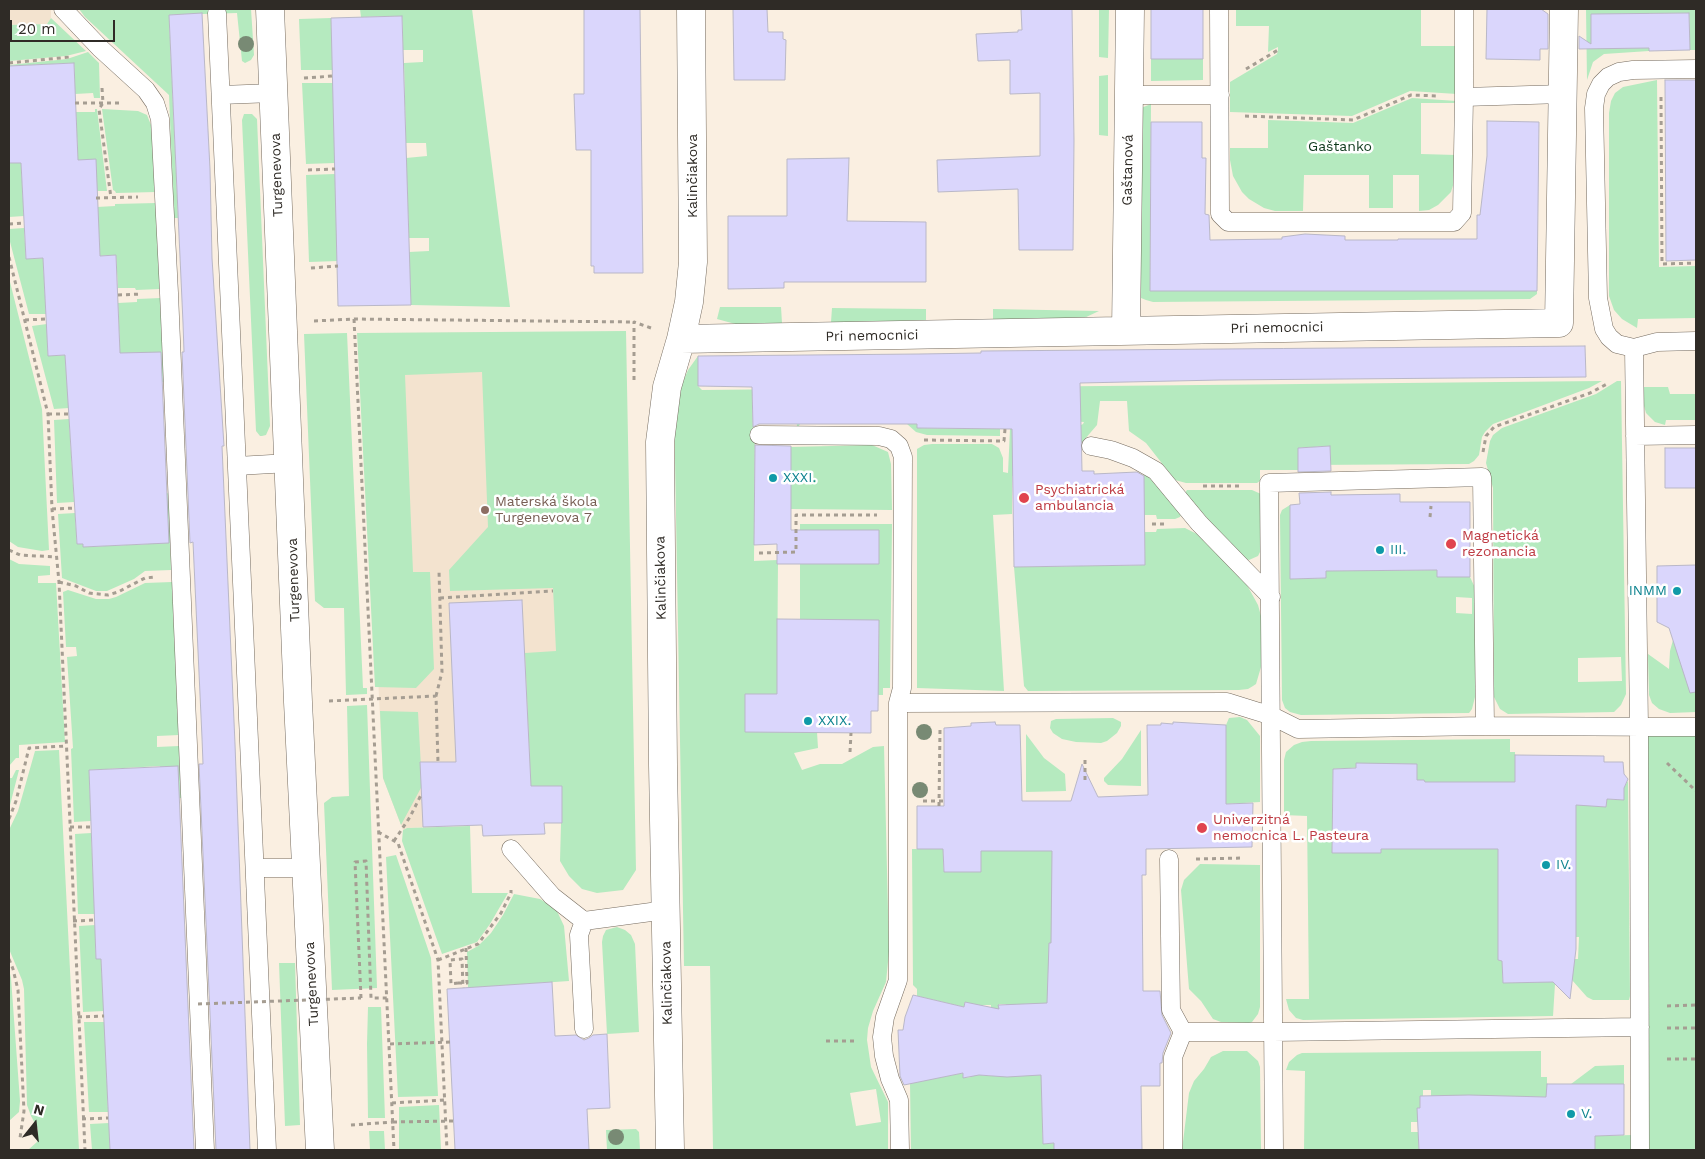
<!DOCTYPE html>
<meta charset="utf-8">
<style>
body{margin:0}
#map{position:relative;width:1705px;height:1159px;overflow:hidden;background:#faefe1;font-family:"Work Sans",sans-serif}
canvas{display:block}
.frame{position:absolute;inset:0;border:10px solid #2f2b26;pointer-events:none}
.north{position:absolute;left:10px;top:1099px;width:50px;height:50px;-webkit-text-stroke:4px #fff;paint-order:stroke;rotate:16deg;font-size:14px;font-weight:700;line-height:20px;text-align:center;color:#2f2b26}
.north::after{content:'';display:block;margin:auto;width:18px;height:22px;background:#2f2b26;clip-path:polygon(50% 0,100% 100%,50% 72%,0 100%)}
.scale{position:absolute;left:10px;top:20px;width:105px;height:22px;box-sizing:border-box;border:2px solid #2f2b26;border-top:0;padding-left:6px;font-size:15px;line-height:18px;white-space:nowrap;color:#2f2b26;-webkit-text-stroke:4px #fff;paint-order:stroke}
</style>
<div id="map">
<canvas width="1705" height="1159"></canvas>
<div class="frame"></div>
<div class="north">N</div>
<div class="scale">20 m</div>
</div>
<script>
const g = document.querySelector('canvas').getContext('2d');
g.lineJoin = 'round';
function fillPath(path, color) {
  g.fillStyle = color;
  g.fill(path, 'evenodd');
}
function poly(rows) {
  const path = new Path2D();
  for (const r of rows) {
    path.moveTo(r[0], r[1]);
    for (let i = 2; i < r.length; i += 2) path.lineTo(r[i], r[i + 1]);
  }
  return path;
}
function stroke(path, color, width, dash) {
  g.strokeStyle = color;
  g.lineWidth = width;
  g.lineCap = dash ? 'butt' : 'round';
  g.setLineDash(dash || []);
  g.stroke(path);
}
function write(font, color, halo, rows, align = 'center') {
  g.font = font + ' "Work Sans",sans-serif';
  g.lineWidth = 5;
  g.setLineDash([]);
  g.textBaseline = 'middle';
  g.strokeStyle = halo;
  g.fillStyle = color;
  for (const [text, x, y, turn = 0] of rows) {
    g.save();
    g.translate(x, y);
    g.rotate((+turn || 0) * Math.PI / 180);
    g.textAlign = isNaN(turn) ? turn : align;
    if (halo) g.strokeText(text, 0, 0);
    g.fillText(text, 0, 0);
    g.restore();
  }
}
const built = poly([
 [9,9,51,9,51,18,47,24,9,25],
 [599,332,603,821,544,823,545,834,510,835,483,836,482,825,407,828,403,830,383,778,361,333]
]);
const green = poly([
 [79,9,251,9,254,55,251,60,245,63,242,61,237,13,169,15,178,218,174,218,169,95,85,17],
 [360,9,472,9,510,307,411,305,409,252,429,251,429,238,409,238,406,158,427,156,426,143,406,143,404,63,423,62,423,50,403,50,402,16,361,17],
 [1099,9,1109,9,1108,58,1099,57],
 [1236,9,1421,9,1421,46,1458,46,1457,94,1410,91,1352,116,1230,112,1230,82,1277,54,1278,50,1278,47,1268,52,1269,26,1236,26],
 [1586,9,1696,9,1696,50,1690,50,1689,13,1649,13,1649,51,1604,54,1593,62,1587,80],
 [51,18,86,51,66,56,9,61,9,25,47,24],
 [331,18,333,70,301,70,299,19],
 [88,52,99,63,100,98,94,98,93,93,75,94,74,63,9,66,9,65,67,59],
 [1151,59,1203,59,1203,80,1151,81],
 [1108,75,1108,136,1099,135,1099,76],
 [1657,80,1659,267,1696,266,1696,318,1638,319,1637,328,1622,319,1614,310,1609,296,1609,113,1611,101,1615,93,1623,87],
 [302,83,333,83,335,163,306,164],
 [1412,98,1457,101,1457,102,1454,103,1421,103,1421,154,1456,155,1454,182,1451,192,1438,205,1429,210,1419,211,1419,175,1393,175,1393,208,1369,208,1369,175,1304,175,1303,211,1275,211,1264,208,1249,199,1242,192,1233,176,1230,160,1230,148,1268,148,1268,120,1353,123],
 [1151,104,1150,291,1537,291,1537,294,1530,299,1153,302,1146,300,1141,298,1139,292,1141,108],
 [95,109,97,109,107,191,97,191,78,160,76,112,95,112],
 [102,109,138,111,147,115,153,130,156,192,116,193,115,191,113,190],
 [244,114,252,114,257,119,270,426,266,435,262,436,260,436,256,431,242,120],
 [9,163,21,163,24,216,9,217],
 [335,174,338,261,309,262,306,175],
 [156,203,160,289,136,290,135,288,118,288,116,255,100,256,97,207,115,206,115,204],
 [24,228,26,259,43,258,46,314,29,314,9,238,9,229],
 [9,278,42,409,49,550,42,551,18,547,9,541],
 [161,298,164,382,142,383,141,353,120,353,118,303,137,302,137,299],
 [720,307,781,307,782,323,739,325,717,319],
 [832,308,926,309,926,322,831,322],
 [993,309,1099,311,1082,319,993,320],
 [47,324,48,356,65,355,69,408,54,409,32,326],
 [626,331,636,870,623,890,597,893,582,889,569,876,560,861,562,786,531,786,525,653,556,651,553,588,450,591,449,570,488,527,482,372,405,375,413,572,430,572,434,669,416,688,375,687,357,333],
 [347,333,363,688,367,688,367,694,346,695,344,608,324,608,315,601,304,334],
 [698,356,698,386,702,390,1602,381,1589,388,1493,424,1485,432,1482,437,1479,455,1474,461,1469,464,1307,465,1306,470,1260,470,1260,481,1257,483,1186,483,1175,480,1146,443,1129,431,1127,401,1100,401,1097,425,1054,475,1012,476,1012,514,993,515,1004,691,917,688,917,449,924,445,932,444,992,444,999,448,1003,458,1003,472,1008,473,1010,429,1081,425,1083,424,1084,422,917,411,917,428,1000,429,1000,436,927,435,916,432,907,424,879,424,800,417,800,424,797,429,796,395,752,396,753,428,755,429,754,561,778,560,777,694,746,694,745,731,817,732,818,748,794,753,802,770,820,764,842,764,873,747,884,746,889,952,886,982,873,1011,868,1028,867,1040,871,1067,888,1102,888,1150,713,1150,710,966,684,966,674,402,688,370],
 [1330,446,1298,463,1298,448],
 [876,1089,881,1122,856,1126,850,1093],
 [1617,381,1621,381,1626,694,1621,705,1614,712,1508,714,1500,709,1494,697,1493,488,1486,463,1490,441,1493,435,1502,428,1596,394],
 [1621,657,1622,681,1578,682,1578,658],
 [1644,387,1668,387,1670,394,1696,394,1696,420,1666,420,1665,425,1655,422,1646,413,1644,406],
 [69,419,74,502,57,503,54,420],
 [872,445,888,452,891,464,892,510,791,509,791,447],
 [1144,472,1179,510,1181,514,1180,517,1175,519,1157,519,1156,515,1144,515],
 [1187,490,1252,490,1261,494,1261,550,1258,556,1249,560,1243,558,1236,551,1185,493],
 [163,491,169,494,171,570,145,571,134,579,107,591,96,591,62,578,58,514,75,513,77,544,83,544,83,547,148,544,146,492],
 [1290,505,1290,579,1326,578,1326,571,1437,570,1438,577,1470,577,1477,592,1475,697,1472,709,1469,713,1301,715,1290,712,1285,708,1282,700,1280,515,1282,510],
 [1456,597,1472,598,1472,614,1456,613],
 [800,524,892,524,890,688,883,688,883,695,800,694,800,661,879,663,879,621,800,619],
 [1185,528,1199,535,1247,585,1258,605,1261,616,1261,667,1256,684,1253,686,1248,689,1239,690,1028,691,1024,686,1014,567,1145,565,1145,532,1156,532,1157,529],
 [9,559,19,564,50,566,50,575,38,576,38,583,56,583,65,742,19,745,19,758,16,758,9,766],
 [172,582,179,735,157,736,157,747,179,746,181,798,161,799,160,766,89,770,91,821,74,822,71,749,73,748,67,657,77,656,76,647,66,647,63,592,68,590,96,599,109,599,116,597,145,583],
 [1673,640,1684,649,1696,649,1696,712,1670,713,1659,709,1652,703,1649,695,1648,654,1669,669,1670,651],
 [367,705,377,988,332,990,324,803,332,797,349,796,347,706],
 [380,711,418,712,422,786,401,825,383,778],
 [1240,717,1247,720,1260,736,1260,802,1226,804,1226,725,1229,718],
 [1113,718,1121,722,1121,726,1117,733,1107,741,1101,743,1076,742,1062,739,1053,733,1050,728,1051,721,1056,719],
 [1639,727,1696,727,1696,1150,1640,1150],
 [1141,730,1141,786,1108,785,1104,781,1104,778,1122,759],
 [1026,734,1044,758,1065,774,1066,791,1026,792],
 [1510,739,1510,752,1515,752,1515,782,1425,782,1417,780,1416,764,1333,769,1332,852,1381,849,1517,849,1498,901,1498,912,1500,912,1501,948,1498,948,1498,960,1502,961,1503,983,1540,982,1553,980,1555,984,1553,1016,1303,1020,1296,1018,1289,1010,1286,999,1309,999,1307,816,1284,815,1284,760,1286,752,1294,745,1302,742,1311,741],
 [59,750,79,1150,28,1150,37,1142,38,1129,31,1116,27,1105,24,989,22,980,9,949,9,830,18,811,35,751],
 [16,770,19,770,9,809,9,778,12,778],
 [1628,781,1630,996,1629,1000,1593,1000,1587,997,1572,980,1570,959,1578,959,1579,937,1576,937,1576,805,1598,805,1599,807,1606,807,1607,799,1624,800,1624,787],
 [470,826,472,893,508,893,490,924,477,942,442,954,402,841,403,830,407,828],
 [91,833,95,914,78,914,75,834],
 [912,849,943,849,944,872,981,872,981,849,1052,851,1052,1022,1006,1009,1006,1004,999,1004,999,1009,991,1009,991,1005,983,1005,982,1009,965,1002,964,1007,917,996,917,989,913,985],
 [396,855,431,958,438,1096,398,1097,386,857],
 [1200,864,1260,865,1260,1007,1258,1014,1252,1022,1249,1023,1221,1022,1213,1019,1201,1001,1189,989,1181,890,1184,880],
 [514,894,540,899,556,909,564,926,569,981,468,988,467,952,478,946,491,933,503,915],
 [95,925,96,959,101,959,104,1011,83,1012,79,926],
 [617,927,625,930,631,935,635,944,639,1032,607,1034,602,942,603,936,606,930],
 [279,963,295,963,300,1125,285,1126],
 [9,969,11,978,20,1101,19,1112,9,1121],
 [368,1007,381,1007,385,1118,368,1118,367,1044],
 [84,1022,105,1022,108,1112,89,1112],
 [1223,1051,1247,1051,1258,1061,1260,1067,1261,1150,1182,1150,1189,1093,1194,1081,1204,1069,1211,1057],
 [1541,1051,1541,1077,1547,1077,1547,1097,1431,1096,1431,1090,1423,1090,1423,1096,1420,1096,1420,1108,1418,1108,1418,1122,1411,1122,1411,1132,1418,1132,1419,1150,1304,1150,1305,1071,1286,1070,1289,1062,1297,1055,1302,1053],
 [1624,1065,1624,1084,1571,1084,1595,1066],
 [1044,1071,1042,1109,1043,1144,1054,1143,1054,1150,911,1150,910,1083,963,1073,964,1078,971,1077,971,1072,982,1075,989,1076],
 [439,1105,441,1150,399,1150,399,1107],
 [109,1123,110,1150,92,1150,90,1124],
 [636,1129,639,1132,640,1150,607,1150,606,1130],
 [369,1131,384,1131,385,1150,370,1150],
 [1632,1135,1632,1150,1595,1150,1595,1136]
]);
const building = poly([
 [584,9,640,9,643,273,594,273,594,266,591,266,591,150,576,150,574,94,584,94,584,9],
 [733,9,767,9,768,32,783,32,783,39,786,40,785,80,734,80,733,9],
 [1021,9,1072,9,1074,140,1073,250,1019,250,1018,189,938,192,937,160,1040,156,1040,93,1010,94,1010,60,978,61,976,34,1018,32,1018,30,1022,30,1021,9],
 [1151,9,1203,9,1203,59,1151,59,1151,9],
 [1487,9,1541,9,1548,14,1548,49,1540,49,1540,60,1486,59,1487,9],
 [202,13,210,169,212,258,224,446,222,446,235,744,250,1150,216,1150,199,764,203,764,202,738,193,542,190,543,182,352,184,352,183,323,169,15,202,13],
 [1689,13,1690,50,1649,51,1649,48,1579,49,1579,36,1591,44,1591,14,1689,13],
 [402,16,411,305,338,306,331,18,402,16],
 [74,63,78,160,96,159,100,256,116,255,120,353,161,352,169,543,83,547,83,544,77,544,65,355,48,356,43,258,26,259,21,163,9,163,9,66,74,63],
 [1665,80,1696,80,1696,260,1666,261,1665,80],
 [1487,121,1539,122,1537,291,1150,291,1151,122,1202,122,1202,158,1206,158,1205,214,1209,215,1210,240,1282,239,1282,237,1305,234,1345,236,1345,240,1398,240,1398,239,1477,239,1477,215,1480,215,1487,156,1487,121],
 [849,158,847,221,926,222,926,282,784,282,784,288,728,289,728,216,787,216,787,159,849,158],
 [1585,346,1586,377,1220,380,1080,383,1082,471,1094,471,1094,474,1137,472,1144,476,1145,565,1014,567,1012,429,917,428,917,424,759,424,753,427,752,387,698,386,698,356,919,354,981,353,981,351,1585,346],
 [755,445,791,446,791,530,879,530,879,564,777,564,777,544,754,545,755,445],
 [1330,446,1331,471,1298,472,1298,448,1330,446],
 [1665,448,1696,448,1696,488,1665,488,1665,448],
 [1331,492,1331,495,1400,494,1400,502,1470,502,1470,577,1437,577,1437,570,1326,571,1326,578,1290,579,1290,505,1300,504,1299,493,1331,492],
 [1696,565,1696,692,1690,693,1669,628,1657,622,1657,566,1696,565],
 [522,600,531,786,562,786,562,823,544,823,545,834,510,835,483,836,482,825,423,827,420,762,456,762,449,603,522,600],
 [777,619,879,620,878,711,871,711,871,733,745,732,745,694,777,694,777,619],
 [995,722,996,725,1020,725,1022,801,1071,801,1082,764,1098,797,1148,795,1147,725,1161,725,1161,723,1173,724,1173,722,1226,725,1226,804,1253,803,1252,847,1146,849,1146,875,1142,875,1143,991,1160,991,1162,1015,1171,1033,1163,1053,1162,1063,1160,1063,1160,1086,1141,1086,1142,1150,1054,1150,1054,1143,1043,1144,1041,1075,1007,1077,979,1075,963,1078,963,1073,904,1085,900,1076,898,1030,903,1030,905,1017,913,995,964,1007,965,1002,999,1009,998,1005,1047,1003,1049,943,1051,943,1052,851,981,851,981,872,944,872,943,849,917,849,917,806,944,806,944,728,971,726,971,723,995,722],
 [1515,755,1604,756,1604,762,1623,762,1624,774,1628,779,1624,788,1624,800,1607,799,1606,807,1576,805,1576,949,1570,999,1553,982,1503,983,1502,961,1498,960,1498,849,1381,849,1381,853,1332,853,1333,769,1356,768,1356,763,1417,764,1417,780,1424,780,1425,782,1515,782,1515,755],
 [178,766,194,1150,110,1150,101,959,96,959,89,770,178,766],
 [552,982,555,1036,576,1035,584,1040,589,1038,593,1035,607,1034,610,1108,587,1109,589,1150,455,1150,447,989,552,982],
 [1547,1084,1624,1084,1624,1135,1595,1136,1595,1150,1419,1150,1417,1108,1420,1108,1420,1096,1469,1095,1546,1097,1547,1084]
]);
const path = poly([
 [9,63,70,57],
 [1246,69,1278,50],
 [304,78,333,76],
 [102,88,103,103,99,109,111,198],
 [1661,97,1662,264,1696,263],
 [75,103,119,103],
 [1245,116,1353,120,1411,95,1439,96],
 [308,170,335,169],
 [96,198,138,197],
 [9,224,24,223],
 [9,257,48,414,52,509,59,582,85,1150],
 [311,268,338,266],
 [118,295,142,294],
 [354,319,394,1150],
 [25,320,46,319],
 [314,321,354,319,634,322],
 [634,380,634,322,651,328],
 [48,414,69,414],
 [924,440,1004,441,1005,429],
 [1483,452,1486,436,1494,427,1590,393,1607,384],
 [1203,486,1242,486],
 [52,509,75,508],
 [1430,517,1431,506],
 [1152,524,1164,524],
 [9,550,20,555,56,557],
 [759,553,796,552,796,515,877,515],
 [59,582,76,586,89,593,108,595,118,592,145,578,155,577],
 [440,598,553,591],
 [436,696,442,672,439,571],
 [329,701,436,696,438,762],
 [850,752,851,733],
 [1667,763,1696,791],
 [1085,780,1085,758],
 [923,801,944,801],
 [939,806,940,729],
 [9,819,16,801,29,748,66,746],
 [70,827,91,827],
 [378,832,398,843,438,960,447,1150],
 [394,841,410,817,422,793],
 [1196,859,1244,858],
 [73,921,95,920],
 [9,959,13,969,18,990,24,1111,20,1138],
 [438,960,478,944,501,913,511,893,511,890],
 [458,983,467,983,466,948],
 [361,998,355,862,366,861,371,998,387,998],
 [1667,1006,1696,1005],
 [78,1017,104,1016],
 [1667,1028,1696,1028],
 [826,1041,855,1041],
 [1667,1059,1696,1059],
 [392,1103,445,1100],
 [82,1119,108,1118],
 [351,1125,393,1122]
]);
const service = poly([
 [63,9,100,48,146,90,155,103,160,119,169,293,205,1150],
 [1219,9,1220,214,1228,222,1454,222,1462,213,1464,97,1464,9],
 [217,13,267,1150],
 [1696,69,1633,70,1619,72,1608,77,1601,84,1596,94,1594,108,1598,298,1604,329,1609,337,1617,344,1634,348,1657,342,1696,341],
 [221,95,273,93],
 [1129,95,1220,95],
 [1464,97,1563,94],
 [1634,348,1639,727,1640,1150],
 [759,435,879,436,891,439,899,446,903,457,902,688,898,703],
 [1635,436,1696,435],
 [1091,446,1111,450,1133,458,1156,471,1199,523,1271,597],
 [237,466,289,463],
 [511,849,552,896,584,921],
 [1169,859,1171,1010,1183,1032,1273,1032,1640,1027],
 [255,868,306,868],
 [584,1029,579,935,584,921,666,910],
 [900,1150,899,1100,890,1079,884,1056,882,1037,885,1017,898,980,898,703,1227,702,1272,716,1298,729,1485,726,1696,727],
 [1173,1150,1173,1057,1183,1032],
 [1274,1150,1269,483,1482,477,1485,726]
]);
const minor = poly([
 [270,9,298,702,320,1150],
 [1126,331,1130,9],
 [681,339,1559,323,1564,9],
 [670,1150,663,765,660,442,667,387,681,339,689,302,693,262,691,9]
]);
const pathBridge = poly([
 [458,983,451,984,450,960,462,959,463,988],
 [198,1004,361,998],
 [390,1044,450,1042],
 [393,1122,453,1121]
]);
const trees = [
 [246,44],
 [924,732],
 [920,790],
 [616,1137]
];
const markers = [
 [773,478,5,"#0f9aa8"],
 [1024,498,6,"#e0444e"],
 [485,510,5,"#8d6e63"],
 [1451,544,6,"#e0444e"],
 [1380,550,5,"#0f9aa8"],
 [1677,591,5,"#0f9aa8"],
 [808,721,5,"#0f9aa8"],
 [1202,828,6,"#e0444e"],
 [1546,865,5,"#0f9aa8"],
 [1571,1114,5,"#0f9aa8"]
];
const parkNames = [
 ["Gaštanko",1340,147]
];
const streetNames = [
 ["Gaštanová",1128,170,-89],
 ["Turgenevova",277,175,-92],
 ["Kalinčiakova",693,176,-90],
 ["Pri nemocnici",1277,328,-1],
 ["Pri nemocnici",872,336,-1],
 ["Kalinčiakova",661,578,-91],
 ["Turgenevova",294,580,-92],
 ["Kalinčiakova",667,983,-91],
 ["Turgenevova",312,984,-93]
];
const cultureNames = [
 ["XXXI.",783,478],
 ["III.",1390,550],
 ["INMM",1667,591,"right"],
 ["XXIX.",818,721],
 ["IV.",1556,865],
 ["V.",1581,1114]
];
const healthNames = [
 ["Psychiatrická",1035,490],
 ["ambulancia",1035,506],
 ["Magnetická",1462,536],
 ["rezonancia",1462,552],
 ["Univerzitná",1213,820],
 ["nemocnica L. Pasteura",1213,836]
];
const educationNames = [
 ["Materská škola",495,502],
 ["Turgenevova 7",495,518]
];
fillPath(built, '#f3e3cf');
fillPath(green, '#b5eabf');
fillPath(building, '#dad6fc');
stroke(building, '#b9b7c7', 1);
stroke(service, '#756b5f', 19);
stroke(minor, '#756b5f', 29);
stroke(path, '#a59d92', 3, [4, 4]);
stroke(service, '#fff', 18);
stroke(minor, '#fff', 28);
stroke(pathBridge, '#a59d92', 3, [4, 4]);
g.fillStyle = '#788a74';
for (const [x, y] of trees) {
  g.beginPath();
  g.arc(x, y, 8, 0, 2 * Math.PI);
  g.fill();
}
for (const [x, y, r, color] of markers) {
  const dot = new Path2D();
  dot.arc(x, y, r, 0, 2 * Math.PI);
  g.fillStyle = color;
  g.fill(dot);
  stroke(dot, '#fff', 2);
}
write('14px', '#0d381b', '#fff', parkNames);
write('14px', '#2f2b26', '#fff', streetNames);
write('14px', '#0d838f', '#fff', cultureNames, 'left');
write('14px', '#be3a42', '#fff', healthNames, 'left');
write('14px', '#785e54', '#fff', educationNames, 'left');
</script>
